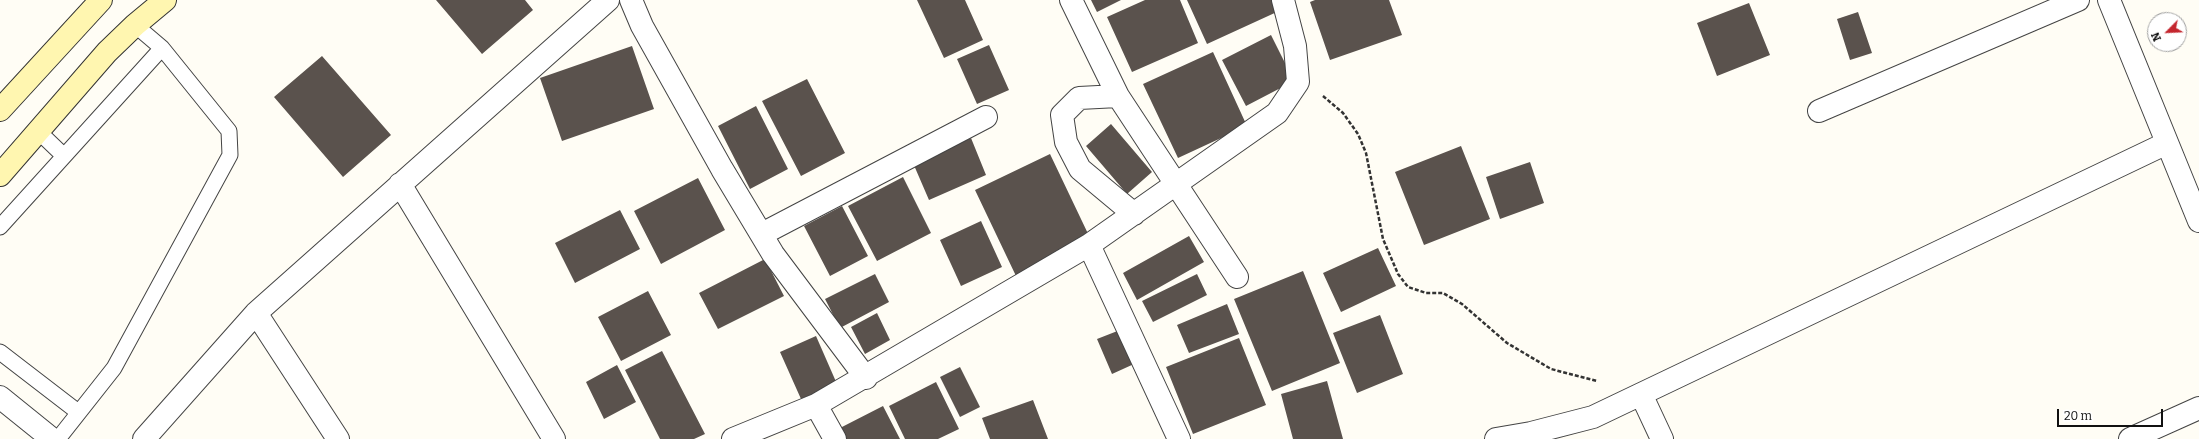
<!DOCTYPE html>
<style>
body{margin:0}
#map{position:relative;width:2199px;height:439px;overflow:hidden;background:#fffdf5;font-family:Bitter,serif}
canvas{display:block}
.north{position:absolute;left:2147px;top:12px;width:40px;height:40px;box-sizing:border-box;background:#fff;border:1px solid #a0a0a0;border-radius:50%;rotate:246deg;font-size:11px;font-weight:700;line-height:16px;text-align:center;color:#111}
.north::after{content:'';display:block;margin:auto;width:14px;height:18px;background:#c4262e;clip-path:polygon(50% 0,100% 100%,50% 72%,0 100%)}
.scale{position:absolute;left:2057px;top:409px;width:106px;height:18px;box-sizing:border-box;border:2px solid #111;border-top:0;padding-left:5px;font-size:12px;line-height:14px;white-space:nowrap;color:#111;-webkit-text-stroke:3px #fff;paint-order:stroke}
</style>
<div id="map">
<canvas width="2199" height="439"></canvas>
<div class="north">N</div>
<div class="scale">20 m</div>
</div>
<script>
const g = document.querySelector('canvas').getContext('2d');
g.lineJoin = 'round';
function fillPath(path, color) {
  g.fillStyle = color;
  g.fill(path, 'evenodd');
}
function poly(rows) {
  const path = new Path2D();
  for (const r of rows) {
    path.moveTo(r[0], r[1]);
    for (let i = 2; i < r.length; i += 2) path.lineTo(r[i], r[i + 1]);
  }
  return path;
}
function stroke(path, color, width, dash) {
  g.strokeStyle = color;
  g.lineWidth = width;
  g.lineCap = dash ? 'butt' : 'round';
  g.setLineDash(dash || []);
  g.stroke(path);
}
const building = poly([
 [436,0,525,0,533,10,482,54],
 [917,0,965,0,983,40,944,58],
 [1091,0,1121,0,1097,12],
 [1145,0,1180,0,1198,43,1132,72,1107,17],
 [1187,0,1274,0,1279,11,1207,44],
 [1315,0,1389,0,1402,35,1330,60,1310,2],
 [1749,3,1770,55,1717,76,1697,23],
 [1858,12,1872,53,1850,60,1837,19],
 [1271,35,1294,81,1246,106,1222,60],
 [989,45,1009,90,977,104,957,59],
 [632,46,654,109,562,141,540,78],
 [1213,52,1247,126,1178,158,1143,84],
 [322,56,391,135,343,177,274,97],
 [807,79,845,153,801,176,762,101],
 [756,106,788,169,750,189,718,126],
 [1111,124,1152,172,1127,194,1086,146],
 [971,138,986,175,929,200,913,163],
 [1461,146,1490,219,1424,245,1395,172],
 [1050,154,1091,240,1016,276,975,190],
 [1530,162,1544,203,1500,219,1486,177],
 [903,177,931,233,877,261,848,206],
 [698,178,725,230,661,264,634,211],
 [842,206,868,256,830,276,804,226],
 [620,210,640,249,575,283,555,243],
 [981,221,1002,267,961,286,940,240],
 [1189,236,1204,262,1137,300,1123,273],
 [1378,248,1396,286,1341,312,1323,273],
 [765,259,784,296,718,329,699,293],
 [1303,271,1340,363,1272,391,1234,299],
 [875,274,889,302,840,328,825,299],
 [1197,274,1207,295,1153,322,1142,301],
 [648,291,671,335,621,361,598,317],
 [1227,304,1239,334,1189,353,1177,325],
 [877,313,890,340,865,354,851,327],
 [1380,315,1403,374,1357,393,1333,333],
 [1120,330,1134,364,1112,374,1097,339],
 [816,336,837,384,801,399,780,352],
 [1239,338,1266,405,1193,434,1166,367],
 [662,351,705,434,694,439,660,439,625,370],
 [617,365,636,402,604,419,586,382],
 [960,367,980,407,960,417,940,377],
 [1327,381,1343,439,1293,439,1281,394],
 [936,382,959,429,938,439,905,439,889,406],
 [1033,400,1048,439,990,439,982,418],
 [883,406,900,439,845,439,840,428]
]);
const path = poly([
 [1323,96,1343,113,1358,134,1366,153,1383,239,1398,274,1408,287,1426,293,1443,293,1462,304,1507,343,1551,369,1597,381]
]);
const service = poly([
 [38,131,64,156],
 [0,227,162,48],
 [0,352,78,412],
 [58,439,114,368,230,155,229,131,162,48,135,25]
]);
const minor = poly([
 [631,0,642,26,722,169,773,254,866,378],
 [1071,0,1118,96,1079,98,1062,115,1066,142,1080,169,1134,214],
 [2109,0,2199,221],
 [1118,96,1237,277],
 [1819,111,2078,0],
 [400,184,554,439],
 [762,234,986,117],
 [1089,245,1179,439],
 [256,313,338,439],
 [1641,394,1662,439],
 [0,397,52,439],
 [816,405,835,439],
 [144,439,256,313,608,0],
 [733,439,816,405,1089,245,1277,113,1298,82,1295,46,1283,0],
 [1496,439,1531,433,1593,417,2167,143],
 [2130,439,2199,408]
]);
const secondary = poly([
 [0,110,101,0],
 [0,175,107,52,135,25,165,0]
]);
fillPath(building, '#5a524d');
stroke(service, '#444', 17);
stroke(minor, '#444', 24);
stroke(secondary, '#333', 24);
stroke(path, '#333', 2.5, [4, 2]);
stroke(service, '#fff', 15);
stroke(minor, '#fff', 22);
stroke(secondary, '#fff6b0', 22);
</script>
